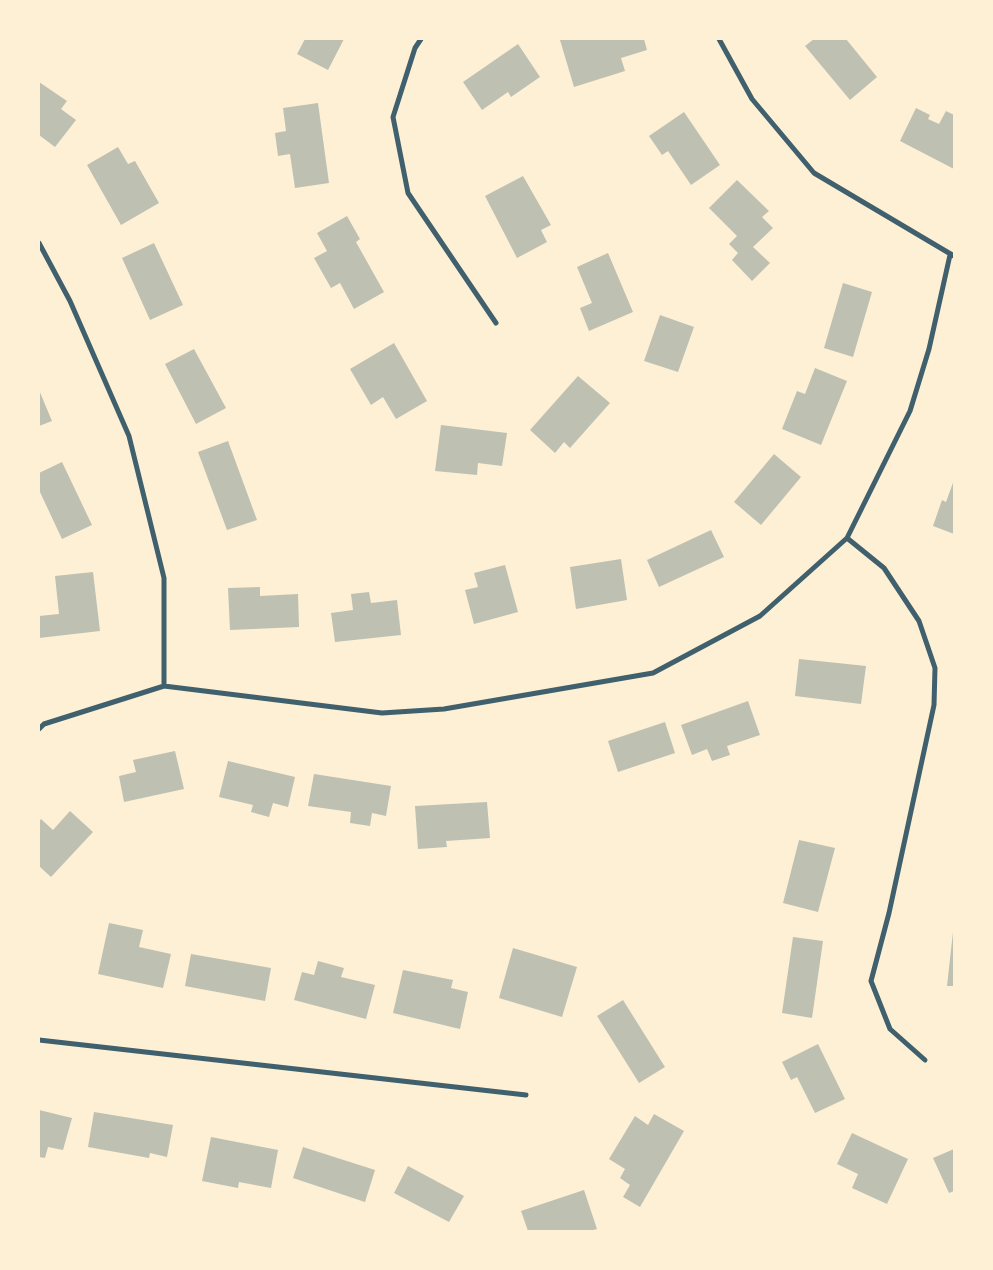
<!DOCTYPE html>
<style>
body{margin:0}
#map{position:relative;width:993px;height:1270px;overflow:hidden;background:#fdf0d5;font-family:Poppins,sans-serif}
canvas{display:block}
.frame{position:absolute;inset:0;border:40px solid #fdf0d5;pointer-events:none}
</style>
<div id="map">
<canvas width="993" height="1270"></canvas>
<div class="frame"></div>
</div>
<script>
const g = document.querySelector('canvas').getContext('2d');
g.lineJoin = 'round';
function fillPath(path, color) {
  g.fillStyle = color;
  g.fill(path, 'evenodd');
}
function poly(rows) {
  const path = new Path2D();
  for (const r of rows) {
    path.moveTo(r[0], r[1]);
    for (let i = 2; i < r.length; i += 2) path.lineTo(r[i], r[i + 1]);
  }
  return path;
}
function stroke(path, color, width, dash) {
  g.strokeStyle = color;
  g.lineWidth = width;
  g.lineCap = dash ? 'butt' : 'round';
  g.setLineDash(dash || []);
  g.stroke(path);
}
const building = poly([
 [305,39,344,39,328,70,297,54],
 [563,39,644,39,647,50,621,58,625,71,574,87,560,40],
 [814,39,846,39,877,77,850,100,805,46],
 [518,44,540,77,511,97,508,92,482,110,463,82],
 [39,82,67,101,61,109,76,120,55,147,39,135],
 [318,103,329,183,295,188,290,154,278,156,275,133,286,131,283,108],
 [916,108,930,115,928,119,939,124,946,111,954,115,954,169,900,141],
 [684,112,720,165,691,185,668,151,662,155,649,136],
 [118,147,128,164,135,161,159,203,121,225,87,165],
 [523,176,551,225,541,230,547,242,517,258,485,196],
 [737,180,769,211,762,217,773,228,753,247,770,263,752,281,732,260,738,253,729,244,737,236,709,208],
 [347,216,360,239,356,242,384,292,354,309,340,283,331,288,314,258,327,251,317,233],
 [154,243,183,305,150,320,122,258],
 [608,253,633,312,589,331,580,308,592,303,577,267],
 [843,283,872,292,853,357,824,348],
 [660,315,694,327,678,372,644,361],
 [394,343,427,401,396,419,383,397,371,405,350,369],
 [194,349,226,408,196,424,165,364],
 [815,368,847,381,821,445,782,429,797,391,805,394],
 [578,376,610,403,570,448,564,442,555,453,530,430],
 [39,390,52,421,39,426],
 [441,425,507,433,502,466,478,463,477,475,435,471],
 [228,441,257,520,227,530,198,452],
 [774,454,801,477,761,525,734,502],
 [62,462,92,525,62,539,39,490,39,473],
 [954,480,954,534,933,526,942,500,946,502],
 [711,530,724,557,659,587,647,560],
 [621,559,627,600,576,609,570,567],
 [505,565,518,612,474,624,465,590,478,587,474,573],
 [93,572,100,631,39,638,39,616,59,614,55,576],
 [260,587,260,596,298,594,299,627,230,630,228,588],
 [369,592,371,603,397,600,401,635,335,642,331,613,353,610,351,594],
 [799,659,866,666,861,704,795,696],
 [748,701,760,735,727,746,730,755,712,761,707,749,692,755,681,725],
 [665,722,675,753,618,772,608,741],
 [175,751,184,789,124,802,119,776,136,772,133,760],
 [228,761,295,777,288,807,273,803,269,817,251,812,253,805,219,797],
 [314,774,391,786,386,816,372,813,370,826,350,823,351,812,308,806],
 [487,802,490,838,446,841,447,847,418,849,415,806],
 [70,811,93,832,51,877,39,866,39,822,41,819,53,830],
 [799,840,835,848,818,912,783,903],
 [109,923,143,930,139,947,171,954,163,988,98,974],
 [953,932,954,932,954,986,947,986],
 [793,937,823,941,812,1018,782,1013],
 [513,948,577,967,562,1017,499,998],
 [191,954,271,968,265,1001,185,986],
 [318,961,344,968,341,977,375,985,366,1019,294,1000,302,972,314,975],
 [403,970,453,980,451,988,468,992,460,1029,393,1013],
 [623,1000,665,1067,639,1083,597,1016],
 [818,1044,845,1099,815,1113,797,1077,791,1080,782,1062],
 [39,1110,72,1118,63,1150,48,1147,45,1158,39,1157],
 [94,1112,173,1125,167,1157,150,1153,149,1158,88,1147],
 [654,1114,684,1131,640,1207,623,1197,630,1185,620,1178,625,1169,609,1159,635,1116,648,1125],
 [852,1133,908,1159,887,1204,852,1188,858,1174,837,1164],
 [211,1137,278,1150,271,1188,239,1182,238,1188,202,1181],
 [303,1147,375,1170,365,1202,293,1178],
 [954,1149,954,1191,949,1193,933,1158],
 [408,1166,464,1196,449,1222,394,1193],
 [584,1190,597,1229,590,1231,528,1231,521,1211]
]);
const minor = poly([
 [421,39,415,48,393,117,408,193,496,323],
 [719,39,752,99,814,173,954,256],
 [39,243,70,301,129,436,164,578,164,686],
 [847,538,884,568,919,621,935,668,934,705,889,913,871,981,890,1029,925,1060],
 [39,729,44,724,164,686,382,713,444,709,653,673,760,616,847,538,910,411,929,349,950,255],
 [39,1040,526,1095]
]);
fillPath(building, '#bec0b2');
stroke(minor, '#3f606c', 5);
</script>
